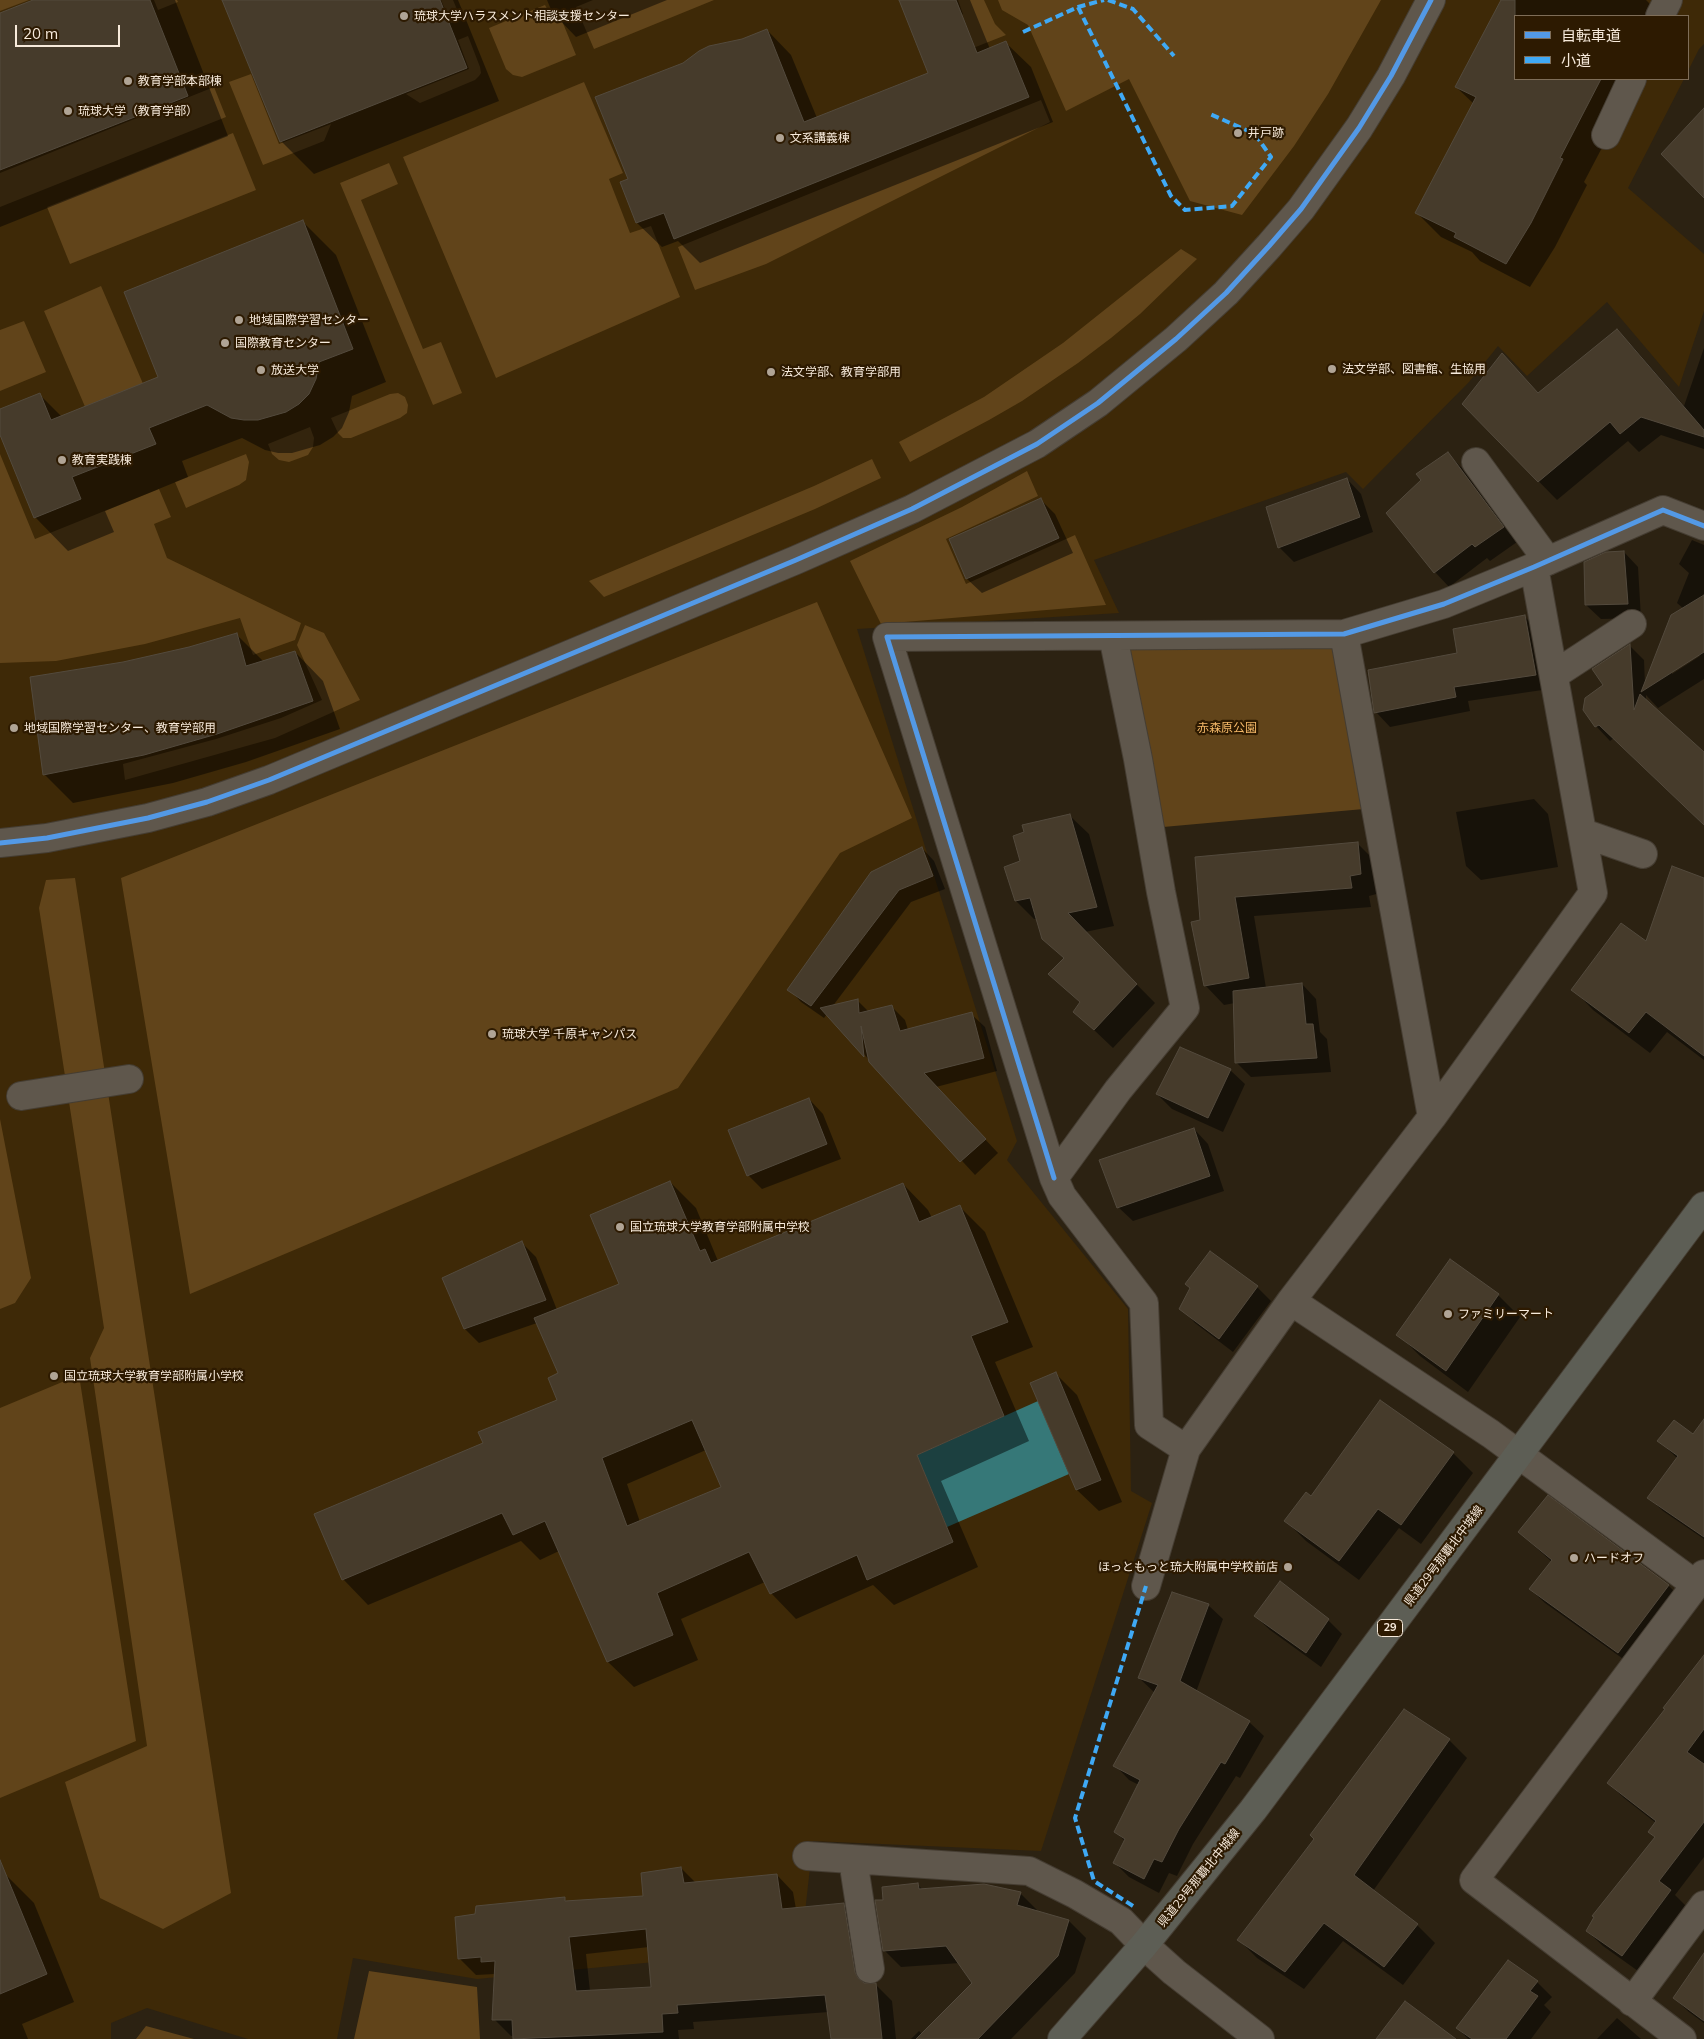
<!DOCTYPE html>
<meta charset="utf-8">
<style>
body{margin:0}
#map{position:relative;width:1704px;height:2039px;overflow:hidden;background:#2c2212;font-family:Mulish,"Noto Sans JP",sans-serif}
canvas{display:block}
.legend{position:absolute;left:1514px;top:15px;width:175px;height:65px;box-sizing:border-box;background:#2d1a01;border:1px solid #7e6d58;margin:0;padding:6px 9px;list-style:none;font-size:15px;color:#f7eadb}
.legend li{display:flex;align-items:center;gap:10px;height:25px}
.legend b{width:25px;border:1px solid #7e6d58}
.scale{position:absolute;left:15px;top:25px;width:105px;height:22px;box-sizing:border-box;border:2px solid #f7eadb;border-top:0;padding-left:6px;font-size:15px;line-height:18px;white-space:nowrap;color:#f7eadb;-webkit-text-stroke:4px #2d1a01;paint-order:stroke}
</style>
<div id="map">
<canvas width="1704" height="2039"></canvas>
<ul class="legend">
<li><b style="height:6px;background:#5399e6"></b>自転車道</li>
<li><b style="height:6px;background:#3fa9f5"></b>小道</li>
</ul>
<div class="scale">20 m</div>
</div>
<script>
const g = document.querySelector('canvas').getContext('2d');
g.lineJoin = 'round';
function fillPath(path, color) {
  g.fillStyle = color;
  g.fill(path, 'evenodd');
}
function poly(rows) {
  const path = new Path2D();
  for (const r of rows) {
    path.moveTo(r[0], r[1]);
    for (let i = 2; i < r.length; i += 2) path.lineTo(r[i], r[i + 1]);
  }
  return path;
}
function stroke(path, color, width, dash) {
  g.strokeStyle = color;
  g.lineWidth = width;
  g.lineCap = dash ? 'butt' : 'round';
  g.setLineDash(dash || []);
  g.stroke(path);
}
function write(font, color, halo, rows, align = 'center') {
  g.font = font + ' Mulish,"Noto Sans JP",sans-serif';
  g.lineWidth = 4.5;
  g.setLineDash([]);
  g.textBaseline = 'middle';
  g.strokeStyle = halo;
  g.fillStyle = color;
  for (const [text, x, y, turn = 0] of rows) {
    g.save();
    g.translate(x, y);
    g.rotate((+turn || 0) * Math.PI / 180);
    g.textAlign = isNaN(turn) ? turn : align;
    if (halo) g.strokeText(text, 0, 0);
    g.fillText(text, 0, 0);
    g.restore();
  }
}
const built = poly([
 [0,0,1704,0,1704,44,1699,49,1688,71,1688,16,1515,16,1515,79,1684,79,1628,188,1704,254,1704,311,1679,387,1607,302,1527,376,1498,346,1469,382,1363,489,1346,472,1094,560,1119,613,857,629,1017,1141,1007,1160,1128,1309,1131,1491,1152,1503,1041,1851,813,1841,801,1948,477,1979,353,1958,337,2039,248,2039,147,2008,111,2023,111,2039,0,2039]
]);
const green = poly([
 [0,0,29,0,0,11],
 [154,0,177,0,178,2,158,10],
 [441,0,453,0,461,19,451,23],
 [593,0,714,0,594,49,576,7],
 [958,0,984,0,995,24,1006,35,968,50,955,18,963,14],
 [998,0,1381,0,1328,94,1294,146,1242,215,1190,201,1129,79,1066,111,1028,25,1002,10],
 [545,5,550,15,558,11,576,55,522,77,513,75,506,69,489,28],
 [468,36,480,67,481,73,479,76,475,80,420,103,406,94,469,69,458,40],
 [251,74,279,144,331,124,324,141,263,165,229,82],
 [584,82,623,173,609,179,630,233,651,226,680,297,496,378,403,157],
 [214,87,226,117,0,207,0,173],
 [1041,100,1050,122,766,264,695,290,678,247],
 [233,133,256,190,70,264,47,207],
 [389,163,398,184,361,200,423,349,441,342,462,393,433,405,340,183],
 [1181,249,1197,259,1140,314,1111,338,1078,363,1022,401,989,420,910,462,899,442,984,397,1063,343],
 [101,286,144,386,86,409,44,311],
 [24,321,46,372,0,391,0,330],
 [398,393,405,397,408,405,407,413,400,418,351,438,343,438,338,433,331,418,390,394],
 [310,427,314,438,313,447,308,455,289,462,279,460,272,454,268,444],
 [0,454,35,539,159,489,171,517,154,524,167,558,301,623,295,640,253,655,240,618,145,644,56,661,0,663],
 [246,454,249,462,246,480,239,485,186,508,175,482],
 [872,459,881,478,815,509,604,597,589,581,814,486],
 [1027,471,1038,496,946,539,966,584,1075,535,1106,605,881,624,850,561,962,507],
 [817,602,912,818,840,853,678,1088,190,1294,121,878],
 [305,625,324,633,360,700,275,738,125,780,123,764,216,739,281,718,322,700,297,645],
 [1344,634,1375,808,1152,828,1113,636],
 [75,878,231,1893,163,1929,100,1898,65,1782,147,1746,90,1358,104,1328,39,908,46,880],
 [0,1119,31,1278,15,1303,0,1309],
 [79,1375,136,1741,0,1798,0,1408],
 [369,1971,477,1987,480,2039,354,2039],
 [146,2026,194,2039,136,2039]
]);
const water = poly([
 [1038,1401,1069,1474,947,1527,917,1455]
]);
const shadow = poly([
 [37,0,175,0,228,136,0,227,0,15],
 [224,0,458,0,499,101,314,174,281,141],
 [547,0,667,0,576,37,552,12],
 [900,0,970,0,990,49,1006,43,1031,67,1053,122,700,263,678,241,662,247,637,223,621,183,630,180,742,40,767,30,791,55,817,118,930,73],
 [1502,0,1646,0,1662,16,1515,16,1515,79,1638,79,1584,182,1587,185,1555,247,1530,287,1480,261,1472,252,1441,237,1417,213,1474,104,1456,87],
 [302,221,336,255,386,382,352,396,349,412,342,428,333,437,320,445,292,453,278,453,265,450,242,438,182,461,188,477,105,511,114,532,68,551,35,517,0,432,0,411,40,395,62,417,160,378],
 [1617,330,1635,349,1684,406,1704,348,1704,449,1661,435,1639,452,1628,441,1557,500,1463,404,1502,354,1539,394],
 [1448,454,1462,468,1517,542,1490,561,1487,558,1449,587,1435,572],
 [1347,479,1361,494,1373,532,1294,562,1279,547],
 [1040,499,1055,514,1073,553,982,593,967,579,950,540],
 [1692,540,1704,545,1704,679,1658,708,1646,695,1646,702,1704,754,1704,824,1614,738,1610,741,1596,726,1584,710,1605,685,1630,646,1644,660,1645,685,1684,609,1677,603,1689,573,1679,564],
 [1699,654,1700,656,1672,674,1672,671],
 [1624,552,1638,567,1641,618,1601,619,1586,605],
 [1524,616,1539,631,1549,689,1468,701,1470,711,1390,727,1376,712,1458,654],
 [236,634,264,662,295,652,323,681,340,729,246,762,173,783,73,803,44,774,123,664,189,648],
 [1534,799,1548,814,1558,867,1481,880,1466,866,1456,812],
 [1070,816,1089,834,1114,926,1085,932,1155,1003,1113,1048,1074,1011,1081,1003,1050,974,1069,961,1043,938,1037,919,1034,919,1016,901,1021,862],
 [1357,843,1377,863,1380,893,1369,896,1371,907,1254,916,1266,988,1302,984,1316,999,1320,1032,1327,1039,1331,1072,1251,1077,1237,1063,1235,1003,1224,1005,1205,985,1196,858],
 [922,848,934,861,945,889,911,902,832,1007,857,1000,869,1012,892,1007,905,1020,908,1030,971,1014,985,1027,997,1071,936,1087,998,1153,975,1175,827,1014,824,1018,801,1002,789,989],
 [1704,879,1704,1060,1667,1032,1650,1053,1593,1010,1573,989,1647,943],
 [1230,1070,1245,1084,1223,1132,1172,1109,1157,1094],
 [809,1099,823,1114,841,1159,762,1189,748,1175],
 [1194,1129,1208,1144,1224,1191,1133,1221,1118,1207],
 [670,1182,696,1208,718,1261,903,1184,928,1210,932,1218,960,1207,985,1232,1033,1347,995,1362,1029,1441,941,1481,978,1567,894,1605,873,1585,796,1619,771,1593,765,1582,681,1619,698,1660,634,1687,608,1662,559,1551,540,1560,521,1541,368,1605,343,1579,484,1444,559,1401,560,1373,537,1323,479,1343,465,1329,522,1243,536,1257,557,1310,620,1284],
 [706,1450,722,1487,640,1522,627,1484],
 [1257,1287,1271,1301,1233,1352,1195,1323,1181,1308],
 [1498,1295,1520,1317,1468,1392,1420,1356,1398,1334],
 [1056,1374,1077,1395,1122,1502,1099,1511,1077,1490,1032,1384],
 [1659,1441,1704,1444,1704,1539,1663,1511,1649,1498,1677,1458],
 [1453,1453,1473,1473,1421,1544,1399,1528,1359,1580,1306,1541,1286,1521,1312,1498],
 [1519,1532,1668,1585,1683,1600,1633,1666,1545,1603,1530,1589,1552,1562],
 [1208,1605,1223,1619,1196,1692,1249,1722,1264,1736,1240,1778,1236,1776,1193,1844,1177,1876,1169,1873,1159,1893,1129,1877,1115,1863,1126,1842,1116,1832,1139,1785,1129,1780,1115,1765,1155,1693,1139,1678],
 [1255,1616,1328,1620,1342,1634,1321,1667,1270,1630],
 [1704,1657,1704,1857,1675,1895,1686,1906,1638,1971,1603,1946,1587,1931,1656,1838,1650,1832,1656,1823,1624,1798,1608,1783,1666,1710],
 [1449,1740,1467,1758,1373,1891,1417,1925,1435,1943,1403,1985,1343,1941,1304,1989,1257,1958,1239,1940,1316,1839],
 [681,1868,696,1883,777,1875,793,1892,796,1909,843,1905,860,1921,870,1984,875,1984,892,2001,896,2039,832,2039,829,2012,693,2022,694,2029,678,2030,679,2039,515,2039,514,2036,511,2036,494,2019,495,1974,476,1975,459,1958,564,1899,568,1902,644,1897],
 [649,1947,652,1988,590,1991,586,1954],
 [6,1875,34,1903,74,2002,22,2024,28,2039,0,2039,0,1877],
 [918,1885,923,1890,1020,1893,1037,1910,1036,1912,1069,1921,1086,1938,1075,1973,1011,2039,911,2039,919,2031,922,2034,974,1983,960,1963,901,1967,884,1950,884,1901],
 [1704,1955,1704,2023,1689,2012,1674,1998],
 [1509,1962,1537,1982,1552,1997,1544,2005,1551,2012,1531,2039,1468,2039,1458,2028],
 [1617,2018,1641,2039,1597,2039]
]);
const building = poly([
 [33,0,150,0,188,96,0,170,0,13,33,0],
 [222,0,440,0,467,68,280,142,222,0],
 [899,0,956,0,977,53,1006,41,1029,97,674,239,664,213,636,223,620,182,628,179,595,97,683,63,699,51,709,46,742,39,767,29,804,122,928,73,899,0],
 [1501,0,1515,0,1515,79,1601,79,1560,158,1563,159,1531,223,1506,264,1454,237,1456,233,1415,213,1476,97,1455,87,1501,0],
 [1704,108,1704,198,1661,154,1704,108],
 [303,220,353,349,319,362,316,379,309,394,299,404,286,412,258,420,244,420,231,418,207,405,149,428,156,444,72,477,81,499,34,518,0,435,0,409,40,393,51,420,158,377,124,292,303,220],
 [1617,329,1704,430,1704,437,1641,417,1620,434,1610,422,1538,482,1462,404,1502,353,1538,393,1617,329],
 [1448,452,1504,527,1475,547,1472,544,1434,573,1386,513,1421,480,1416,474,1448,452],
 [1347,478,1360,517,1278,548,1266,507,1347,478],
 [1041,498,1059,538,966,579,949,539,1041,498],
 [1624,551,1628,604,1585,605,1584,562,1606,552,1624,551],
 [1704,595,1704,652,1641,692,1671,615,1704,595],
 [1525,615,1536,675,1454,687,1456,697,1374,713,1368,670,1457,653,1453,629,1525,615],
 [237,633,246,666,295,651,313,701,217,734,144,755,43,775,30,677,123,662,189,647,237,633],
 [1630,644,1634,710,1640,694,1704,752,1704,825,1599,725,1595,727,1583,710,1585,698,1603,685,1592,669,1630,644],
 [1070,814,1097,907,1068,913,1137,984,1094,1030,1073,1012,1080,1002,1048,974,1064,958,1042,939,1030,898,1015,901,1004,867,1020,861,1013,836,1024,832,1022,825,1070,814],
 [1358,842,1361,874,1350,876,1352,888,1235,897,1249,978,1204,986,1191,922,1200,920,1195,857,1358,842],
 [922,847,933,876,899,890,811,1006,787,990,871,872,922,847],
 [1672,866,1704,878,1704,1056,1646,1012,1629,1033,1571,990,1621,923,1646,941,1672,866],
 [1302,983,1306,1024,1313,1024,1317,1058,1235,1063,1233,991,1302,983],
 [858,999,859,1013,892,1005,900,1031,972,1012,984,1058,924,1073,986,1139,960,1162,869,1062,861,1026,864,1057,820,1008,858,999],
 [1180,1047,1231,1069,1208,1118,1156,1094,1180,1047],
 [809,1098,827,1144,747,1176,728,1130,809,1098],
 [1194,1128,1210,1176,1117,1208,1099,1160,1194,1128],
 [670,1181,700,1251,705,1249,711,1263,903,1183,919,1222,960,1205,1008,1322,971,1336,1004,1416,917,1455,953,1542,867,1580,857,1555,770,1594,749,1552,657,1593,673,1635,607,1662,545,1521,513,1535,502,1513,342,1580,314,1514,483,1443,478,1432,557,1400,548,1378,558,1373,534,1318,619,1284,590,1215,670,1181],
 [692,1420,721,1487,627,1526,602,1458,692,1420],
 [522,1241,546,1300,464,1329,442,1278,522,1241],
 [1210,1251,1258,1286,1219,1339,1179,1309,1190,1288,1185,1284,1210,1251],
 [1450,1259,1499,1294,1446,1371,1396,1335,1450,1259],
 [1056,1372,1101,1480,1076,1490,1030,1383,1056,1372],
 [1380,1400,1454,1452,1401,1525,1378,1509,1339,1561,1284,1521,1306,1492,1311,1496,1380,1400],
 [1704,1419,1704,1537,1647,1498,1678,1456,1657,1441,1674,1420,1693,1434,1704,1419],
 [1548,1495,1669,1585,1618,1653,1529,1589,1552,1560,1518,1532,1548,1495],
 [1280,1581,1329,1619,1306,1653,1254,1616,1280,1581],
 [1172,1592,1209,1604,1180,1681,1250,1721,1225,1764,1221,1762,1179,1829,1162,1862,1154,1859,1144,1879,1113,1863,1125,1839,1114,1832,1140,1780,1113,1766,1158,1685,1138,1678,1172,1592],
 [1704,1655,1704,1729,1687,1752,1704,1764,1704,1822,1659,1881,1671,1890,1622,1956,1586,1931,1594,1917,1592,1916,1655,1837,1648,1832,1656,1821,1607,1783,1665,1709,1663,1708,1704,1655],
 [1404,1709,1450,1739,1354,1875,1418,1924,1384,1967,1324,1923,1285,1972,1237,1940,1314,1839,1310,1835,1404,1709],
 [0,1860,47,1974,0,1994,0,1860],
 [681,1867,684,1883,777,1874,782,1909,844,1903,855,1972,858,1978,864,1983,876,1983,882,2039,831,2039,825,1995,677,2005,678,2013,662,2014,663,2032,513,2039,512,2020,492,2020,495,1961,481,1962,481,1957,458,1959,455,1917,475,1914,476,1906,565,1897,565,1901,643,1896,641,1873,681,1867],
 [646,1929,651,1987,576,1991,569,1937,646,1929],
 [918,1883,919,1889,984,1884,1021,1892,1017,1905,1069,1920,1058,1956,978,2039,916,2039,972,1983,946,1946,883,1951,875,1900,883,1900,882,1887,918,1883],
 [1704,1953,1704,2021,1673,1998,1704,1953],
 [1508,1960,1538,1981,1530,1991,1538,1996,1506,2039,1472,2039,1456,2028,1508,1960],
 [1405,2001,1456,2039,1376,2039,1405,2001]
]);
const minor = poly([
 [1660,16,1668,0],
 [1606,135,1632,79],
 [1476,462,1548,561],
 [1344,634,1432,1117],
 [1113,636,1138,759,1161,892,1185,1008,1118,1090,1054,1178,1062,1196,1144,1303,1149,1425,1186,1449,1146,1586],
 [1554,675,1632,624],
 [1583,833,1643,854],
 [0,843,47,838,148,818,207,802,269,780,796,560,912,509,1037,444,1098,403,1176,339,1226,293,1269,246,1301,209,1359,128,1391,76,1431,0],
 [21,1096,129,1079],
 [1054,1178,887,637,1344,634,1444,604,1534,567,1663,510,1704,526],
 [1291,1301,1432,1117,1593,893,1534,567],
 [1186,1449,1291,1301,1491,1434,1696,1585],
 [807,1856,1029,1871,1075,1894,1121,1921,1144,1945,1174,1972,1260,2039],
 [853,1860,870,1969],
 [1632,2002,1704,1905],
 [1682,2039,1474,1880,1704,1574]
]);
const major = poly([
 [1062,2039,1144,1945,1253,1810,1704,1206]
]);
const quiet = poly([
 [1108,0,1133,9,1174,56],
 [1078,7,1171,196,1185,210,1232,206,1271,157,1255,134,1210,114],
 [1023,32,1078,7,1104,0],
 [1133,1906,1094,1881,1075,1818,1146,1586]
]);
const cycleway = poly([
 [0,843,47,838,148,818,207,802,269,780,796,560,912,509,1037,444,1098,403,1176,339,1226,293,1269,246,1301,209,1359,128,1391,76,1431,0],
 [1054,1178,887,637,1344,634,1444,604,1534,567,1663,510,1704,526]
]);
const markers = [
 [404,16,5,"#b0a495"],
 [128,81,5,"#b0a495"],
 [68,111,5,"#b0a495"],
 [1238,133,5,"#b0a495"],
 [780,138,5,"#b0a495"],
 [239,320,5,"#b0a495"],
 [225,343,5,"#b0a495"],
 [1332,369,5,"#b0a495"],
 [261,370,5,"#b0a495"],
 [771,372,5,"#b0a495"],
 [62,460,5,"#b0a495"],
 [14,728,5,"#b0a495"],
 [492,1034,5,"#b0a495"],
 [620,1227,5,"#b0a495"],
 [1448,1314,5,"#b0a495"],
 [54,1376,5,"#b0a495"],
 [1574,1558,5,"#b0a495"],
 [1288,1567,5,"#b0a495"]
];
const shields = [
 [1390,1628,25]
];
const shieldNames = [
 ["29",1390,1628]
];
const poiNames = [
 ["琉球大学ハラスメント相談支援センター",414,16],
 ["教育学部本部棟",138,81],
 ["琉球大学（教育学部）",78,111],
 ["井戸跡",1248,133],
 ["文系講義棟",790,138],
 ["地域国際学習センター",249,320],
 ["国際教育センター",235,343],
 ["法文学部、図書館、生協用",1342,369],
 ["放送大学",271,370],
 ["法文学部、教育学部用",781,372],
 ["教育実践棟",72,460],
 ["地域国際学習センター、教育学部用",24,728],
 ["琉球大学 千原キャンパス",502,1034],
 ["国立琉球大学教育学部附属中学校",630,1227],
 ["ファミリーマート",1458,1314],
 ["国立琉球大学教育学部附属小学校",64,1376],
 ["ハードオフ",1584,1558],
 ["ほっともっと琉大附属中学校前店",1278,1567,"right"]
];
const parkNames = [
 ["赤森原公園",1227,728]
];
const streetNames = [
 ["県道29号那覇北中城線",1444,1556,-53],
 ["県道29号那覇北中城線",1199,1878,-51]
];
fillPath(built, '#3e2907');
fillPath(green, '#61441a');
fillPath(water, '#367878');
fillPath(shadow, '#0007');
fillPath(building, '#463b2b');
stroke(building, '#534a3d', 1);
stroke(minor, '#453d32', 30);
stroke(major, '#453d32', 30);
stroke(minor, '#5f574c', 28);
stroke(major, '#5d5e55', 28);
stroke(quiet, '#3fa9f5', 4, [8, 4]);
stroke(cycleway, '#5399e6', 5);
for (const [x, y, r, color] of markers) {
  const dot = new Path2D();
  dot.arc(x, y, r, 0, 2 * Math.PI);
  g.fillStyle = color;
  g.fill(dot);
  stroke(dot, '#2d1a01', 2);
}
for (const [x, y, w] of shields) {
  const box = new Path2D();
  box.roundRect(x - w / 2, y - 8.5, w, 17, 4);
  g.fillStyle = '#2d1a01';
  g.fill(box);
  stroke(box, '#f7eadb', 1);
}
write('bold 11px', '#f7eadb', null, shieldNames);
write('12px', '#f7eadb', '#2d1a01', poiNames, 'left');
write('12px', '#f5b968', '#2d1a01', parkNames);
write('12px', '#f7eadb', '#2d1a01', streetNames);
</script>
